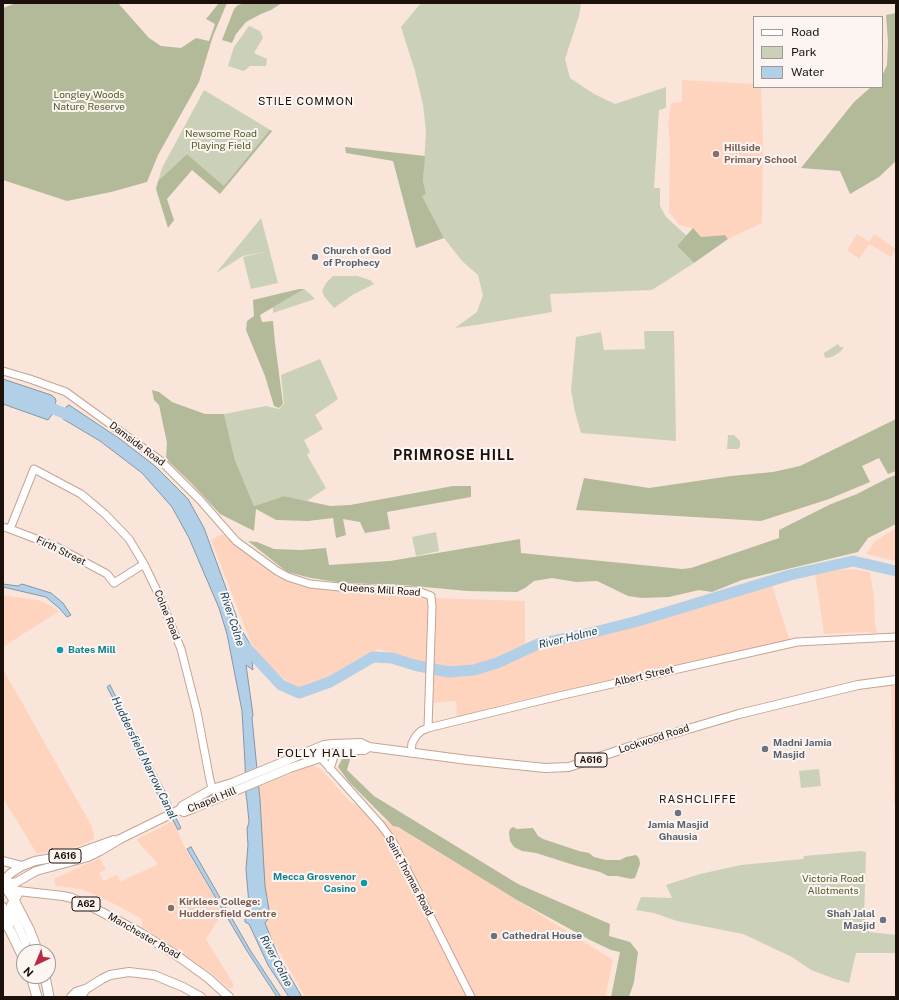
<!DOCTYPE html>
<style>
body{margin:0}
#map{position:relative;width:899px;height:1000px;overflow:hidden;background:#fae5da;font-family:"Public Sans",sans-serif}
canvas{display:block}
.frame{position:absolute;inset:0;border:4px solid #1c100b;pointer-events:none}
.legend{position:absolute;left:753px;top:16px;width:130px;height:72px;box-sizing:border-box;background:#fcf5f2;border:1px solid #a29996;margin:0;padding:5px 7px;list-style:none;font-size:12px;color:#1c100b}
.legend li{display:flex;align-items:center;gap:8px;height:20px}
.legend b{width:20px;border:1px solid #a29996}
.north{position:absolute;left:16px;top:944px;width:40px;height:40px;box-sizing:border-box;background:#fcf5f2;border:1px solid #a29996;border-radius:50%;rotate:224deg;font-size:11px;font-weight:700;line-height:16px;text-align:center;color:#1c100b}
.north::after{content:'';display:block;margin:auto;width:14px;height:18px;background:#ba2946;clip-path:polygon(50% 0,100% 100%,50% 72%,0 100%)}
</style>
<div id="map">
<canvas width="899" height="1000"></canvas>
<div class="frame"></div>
<ul class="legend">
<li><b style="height:5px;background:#fff"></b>Road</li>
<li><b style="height:11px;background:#cbd0b8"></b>Park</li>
<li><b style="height:11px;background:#b1cfe7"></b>Water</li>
</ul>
<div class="north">N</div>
</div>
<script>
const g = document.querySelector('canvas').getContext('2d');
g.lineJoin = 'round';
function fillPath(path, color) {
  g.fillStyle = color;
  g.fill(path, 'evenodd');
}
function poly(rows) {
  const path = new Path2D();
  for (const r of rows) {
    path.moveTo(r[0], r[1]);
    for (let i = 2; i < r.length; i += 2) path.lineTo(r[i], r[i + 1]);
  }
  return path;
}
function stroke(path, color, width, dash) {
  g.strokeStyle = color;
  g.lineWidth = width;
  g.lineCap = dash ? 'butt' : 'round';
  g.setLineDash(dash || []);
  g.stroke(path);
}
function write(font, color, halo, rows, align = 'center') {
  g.font = font + ' "Public Sans",sans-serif';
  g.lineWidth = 4;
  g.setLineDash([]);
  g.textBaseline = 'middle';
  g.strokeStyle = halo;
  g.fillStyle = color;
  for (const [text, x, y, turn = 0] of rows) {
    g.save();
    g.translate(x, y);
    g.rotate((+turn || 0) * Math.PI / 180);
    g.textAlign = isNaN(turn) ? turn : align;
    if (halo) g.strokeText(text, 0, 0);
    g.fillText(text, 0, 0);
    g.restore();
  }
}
const built = poly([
 [682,80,754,84,754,87,761,87,763,141,762,223,728,239,725,235,701,237,692,228,679,225,669,212,670,141,668,125,671,103,682,102],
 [857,234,869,242,874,234,896,249,891,257,869,244,859,259,847,250],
 [896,528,896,561,866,554,875,541],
 [222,534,277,577,310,586,431,598,525,601,525,651,616,630,679,608,771,582,790,641,508,703,457,718,456,701,433,703,435,665,425,663,378,649,370,655,323,680,297,689,285,680,261,657,251,643,211,540],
 [853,569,870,572,874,597,875,625,878,633,873,633,868,632,824,634,815,573,832,570],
 [3,595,42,601,59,611,3,647],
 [3,669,90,823,94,833,94,839,89,842,75,847,37,854,3,798],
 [891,686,896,686,896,805,894,805],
 [312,765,322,770,349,801,400,829,493,885,613,960,605,997,305,997,267,930,258,787],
 [173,821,185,848,223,912,206,939,233,983,233,987,230,989,211,973,142,927,142,919,105,899,81,889,56,886,54,879,100,858,106,870,99,873,103,881,117,875,120,882,158,864,138,842,137,839]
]);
const green = poly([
 [421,3,581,3,579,16,565,59,570,78,594,94,615,104,666,87,666,108,659,110,654,188,660,188,660,206,666,217,687,236,677,246,694,263,652,290,550,294,552,312,482,324,455,328,477,312,483,295,478,275,462,261,444,238,422,196,426,194,423,180,426,131,423,105,415,71,401,27],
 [249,26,260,31,263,38,254,53,267,59,266,66,250,66,244,71,228,66,234,47],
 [204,90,272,131,225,187,187,154,158,181,162,168],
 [261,218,278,283,251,289,243,257,269,251,243,256,216,273],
 [333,276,357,276,370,280,374,284,354,294,334,308,324,296,322,291,326,283],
 [304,289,310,294,315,299,273,313,273,307],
 [644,331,674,331,676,441,581,433,575,412,571,390,576,337,601,332,604,350,645,349],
 [838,344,840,347,844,347,840,352,832,357,825,358,824,353],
 [320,359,338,399,315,415,323,429,304,440,310,452,307,455,326,488,307,501,284,496,254,506,235,460,224,414,266,406,279,409,284,404,281,375],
 [728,435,734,435,740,441,740,447,738,449,727,449],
 [436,532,439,551,416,556,412,537],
 [819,769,821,786,801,788,799,771],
 [861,851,866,852,864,916,869,932,896,935,896,953,856,953,849,983,835,979,811,970,792,957,743,934,677,921,654,913,636,910,641,897,672,898,666,885,700,874,741,865,803,859,804,856]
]);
const forest = poly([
 [16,3,118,3,149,38,161,46,181,48,196,38,209,41,215,24,206,19,219,3,227,3,213,36,199,82,158,155,147,182,111,192,67,201,3,180,3,8],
 [246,3,282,3,271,10,261,14,246,22,236,34,232,43,222,40,234,9,238,5],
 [896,13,896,161,879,177,850,194,840,171,801,168,854,102,871,87,882,87,882,76,887,65,888,42,886,15],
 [270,130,272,131,220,194,192,170,167,199,174,220,168,228,156,189,158,181,187,154,224,186],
 [345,147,425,156,423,180,426,194,422,196,444,238,416,248,393,161,346,153],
 [693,228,701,237,725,235,728,239,694,263,677,246],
 [299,289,304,289,260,315,262,322,273,321,275,343,283,404,279,408,274,406,265,376,246,330,247,321,254,316,253,300],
 [152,390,159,392,172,402,205,414,224,414,235,460,254,506,284,496,330,506,350,505,453,486,471,486,471,497,387,512,390,529,365,533,360,522,343,519,346,535,336,538,333,518,308,521,276,520,256,509,254,531,220,514,190,482,166,459,167,443,159,405,154,400],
 [896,419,896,471,888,474,879,458,862,466,870,482,829,499,761,521,576,510,584,478,649,488,731,476,773,472,800,466],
 [896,475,896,524,868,538,858,552,742,580,712,592,699,590,669,597,642,598,628,596,597,581,576,582,552,578,534,581,525,588,517,592,467,591,403,585,343,583,311,578,287,572,248,541,257,542,274,549,301,550,326,548,329,565,390,561,520,539,521,553,682,569,691,568,779,538,779,530,831,504,857,494,888,478],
 [351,756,347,770,374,796,518,884,610,924,609,936,630,942,638,952,634,982,629,997,611,997,620,952,611,950,590,940,517,900,398,827,393,826,349,782,338,767,342,759],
 [513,827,517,829,533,828,538,836,543,839,579,851,589,853,594,857,606,860,620,860,626,857,636,855,639,858,640,864,635,878,631,879,617,876,608,876,600,872,577,866,536,853,522,851,514,847,510,841,509,833,510,829]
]);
const water = poly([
 [3,379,51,395,55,398,56,401,53,413,48,420,3,404,3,379],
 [69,405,120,439,155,466,188,499,204,528,241,629,250,644,253,670,246,665,253,715,252,718,260,800,265,886,270,916,265,923,278,956,302,997,289,997,268,965,249,924,245,922,245,919,250,917,246,869,248,845,247,829,249,822,247,801,246,795,245,763,242,711,227,634,219,608,189,538,172,507,142,473,100,441,63,419,66,407,69,405],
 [3,584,18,586,22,584,51,593,63,603,71,615,67,617,59,608,46,597,3,587,3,584],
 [110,685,131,727,134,729,171,804,171,808,181,828,178,830,167,808,162,803,128,736,129,728,107,687,110,685],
 [191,847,250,950,281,997,277,997,247,951,187,849,191,847]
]);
const river = poly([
 [40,403,77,419],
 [241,642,281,685,299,693,330,682,373,657,392,658,414,665,448,672,474,670,497,663,538,644,591,633,638,621,790,575,853,561,896,571]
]);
const secondary = poly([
 [3,371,30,379,66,392,161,461,200,500,236,541,277,571,288,577,310,584,349,588,418,591,431,596,432,607,428,728],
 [3,527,10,529,57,547,107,574,114,583,144,564],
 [10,529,34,469,81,494,105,514,129,539,144,564,157,591,181,649,197,712,209,775,212,789,223,793,230,792],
 [316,748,320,757,380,824,392,840,471,997],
 [411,753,412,743,416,736,421,731,428,728,559,696,797,642,896,637],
 [330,769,335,753]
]);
const primary = poly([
 [180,810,182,806,212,789,232,783,324,745,333,744,361,743,369,747,468,760,545,768,569,767,644,742,739,714,858,685,896,680],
 [3,861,22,866],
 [3,885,17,882,36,871,88,857,100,851,120,839,179,810,184,812,206,803,290,768,335,753,352,750,364,750,369,747],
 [5,885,18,891,63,896,72,898,94,908,141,933,179,957,208,978,229,997],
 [3,887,6,878,11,873,22,866,35,861,75,854,114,840],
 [17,896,11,905,11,911,25,941,26,952],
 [3,907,9,924],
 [71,997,76,992,85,989],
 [80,997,86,989,102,979,110,975,129,972,154,975,183,987,201,997]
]);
const highway = poly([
 [3,883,14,900,29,929,38,952],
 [3,918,11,932,24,959],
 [31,976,37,997],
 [45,976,49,997]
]);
const markers = [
 [716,154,4,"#8d6e63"],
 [315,257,4,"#6b7280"],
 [60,650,4,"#0f9aa8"],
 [765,749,4,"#6b7280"],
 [678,813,4,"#6b7280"],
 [364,883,4,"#0f9aa8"],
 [171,908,4,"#8d6e63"],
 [883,920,4,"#6b7280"],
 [494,936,4,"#6b7280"]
];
const shields = [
 [591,760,32],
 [65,856,32],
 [86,904,28]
];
const shieldNames = [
 ["A616",591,760],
 ["A616",65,856],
 ["A62",86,904]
];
const parkNames = [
 ["Longley Woods",89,95],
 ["Nature Reserve",89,107],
 ["Newsome Road",221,134],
 ["Playing Field",221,146],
 ["Victoria Road",833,879],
 ["Allotments",833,891]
];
const educationNames = [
 ["Hillside",724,148],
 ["Primary School",724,160],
 ["Kirklees College:",179,902],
 ["Huddersfield Centre",179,914]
];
const worshipNames = [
 ["Church of God",323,251],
 ["of Prophecy",323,263],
 ["Madni Jamia",773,743],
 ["Masjid",773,755],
 ["Jamia Masjid",678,825,"center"],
 ["Ghausia",678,837,"center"],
 ["Shah Jalal",875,914,"right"],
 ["Masjid",875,926,"right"],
 ["Cathedral House",502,936]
];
const streetNames = [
 ["Damside Road",137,444,37],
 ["Firth Street",61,551,26],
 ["Queens Mill Road",380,590,4],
 ["Colne Road",167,615,68],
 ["Albert Street",644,676,-13],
 ["Lockwood Road",654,739,-18],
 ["Chapel Hill",212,800,-22],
 ["Saint Thomas Road",409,876,62],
 ["Manchester Road",144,936,30]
];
const cultureNames = [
 ["Bates Mill",68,650],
 ["Mecca Grosvenor",356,877,"right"],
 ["Casino",356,889,"right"]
];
const neighbourhoodNames = [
 ["STILE COMMON",306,102],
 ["RASHCLIFFE",698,800]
];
const waterNames = [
 ["River Colne",232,619,72],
 ["River Holme",568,638,-14],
 ["Huddersfield Narrow Canal",144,758,64],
 ["River Colne",276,961,62]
];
const quarterNames = [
 ["FOLLY HALL",317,753]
];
const districtNames = [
 ["PRIMROSE HILL",454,456]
];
fillPath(built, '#ffd4bf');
fillPath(green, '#cbd0b8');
fillPath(forest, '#b3ba99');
fillPath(water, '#b1cfe7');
stroke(water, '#8496a5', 1);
stroke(river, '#b1cfe7', 11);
stroke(secondary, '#c5a493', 9);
stroke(primary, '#c5a493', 10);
stroke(highway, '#c5a493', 11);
stroke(secondary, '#fff', 7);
stroke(primary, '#fff', 8);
stroke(highway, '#fff', 9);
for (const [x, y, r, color] of markers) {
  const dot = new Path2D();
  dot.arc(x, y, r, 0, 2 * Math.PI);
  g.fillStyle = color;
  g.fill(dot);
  stroke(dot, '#fcf5f2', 1.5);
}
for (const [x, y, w] of shields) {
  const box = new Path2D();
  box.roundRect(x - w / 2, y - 7, w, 14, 3);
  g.fillStyle = '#fcf5f2';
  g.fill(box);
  stroke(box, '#1c100b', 1);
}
write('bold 9px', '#1c100b', null, shieldNames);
write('10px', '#515a24', '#fcf5f2', parkNames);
write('bold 10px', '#785e54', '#fcf5f2', educationNames, 'left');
write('bold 10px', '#5b616d', '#fcf5f2', worshipNames, 'left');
write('10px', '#1c100b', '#fcf5f2', streetNames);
write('bold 10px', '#0d838f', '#fcf5f2', cultureNames, 'left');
g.letterSpacing = '1px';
write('11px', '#1c100b', '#fcf5f2', neighbourhoodNames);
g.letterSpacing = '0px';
write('italic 11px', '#0a3e5f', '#fcf5f2', waterNames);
g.letterSpacing = '1px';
write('12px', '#1c100b', '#fcf5f2', quarterNames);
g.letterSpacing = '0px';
g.letterSpacing = '1px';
write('bold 14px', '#1c100b', '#fcf5f2', districtNames);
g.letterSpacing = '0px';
</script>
